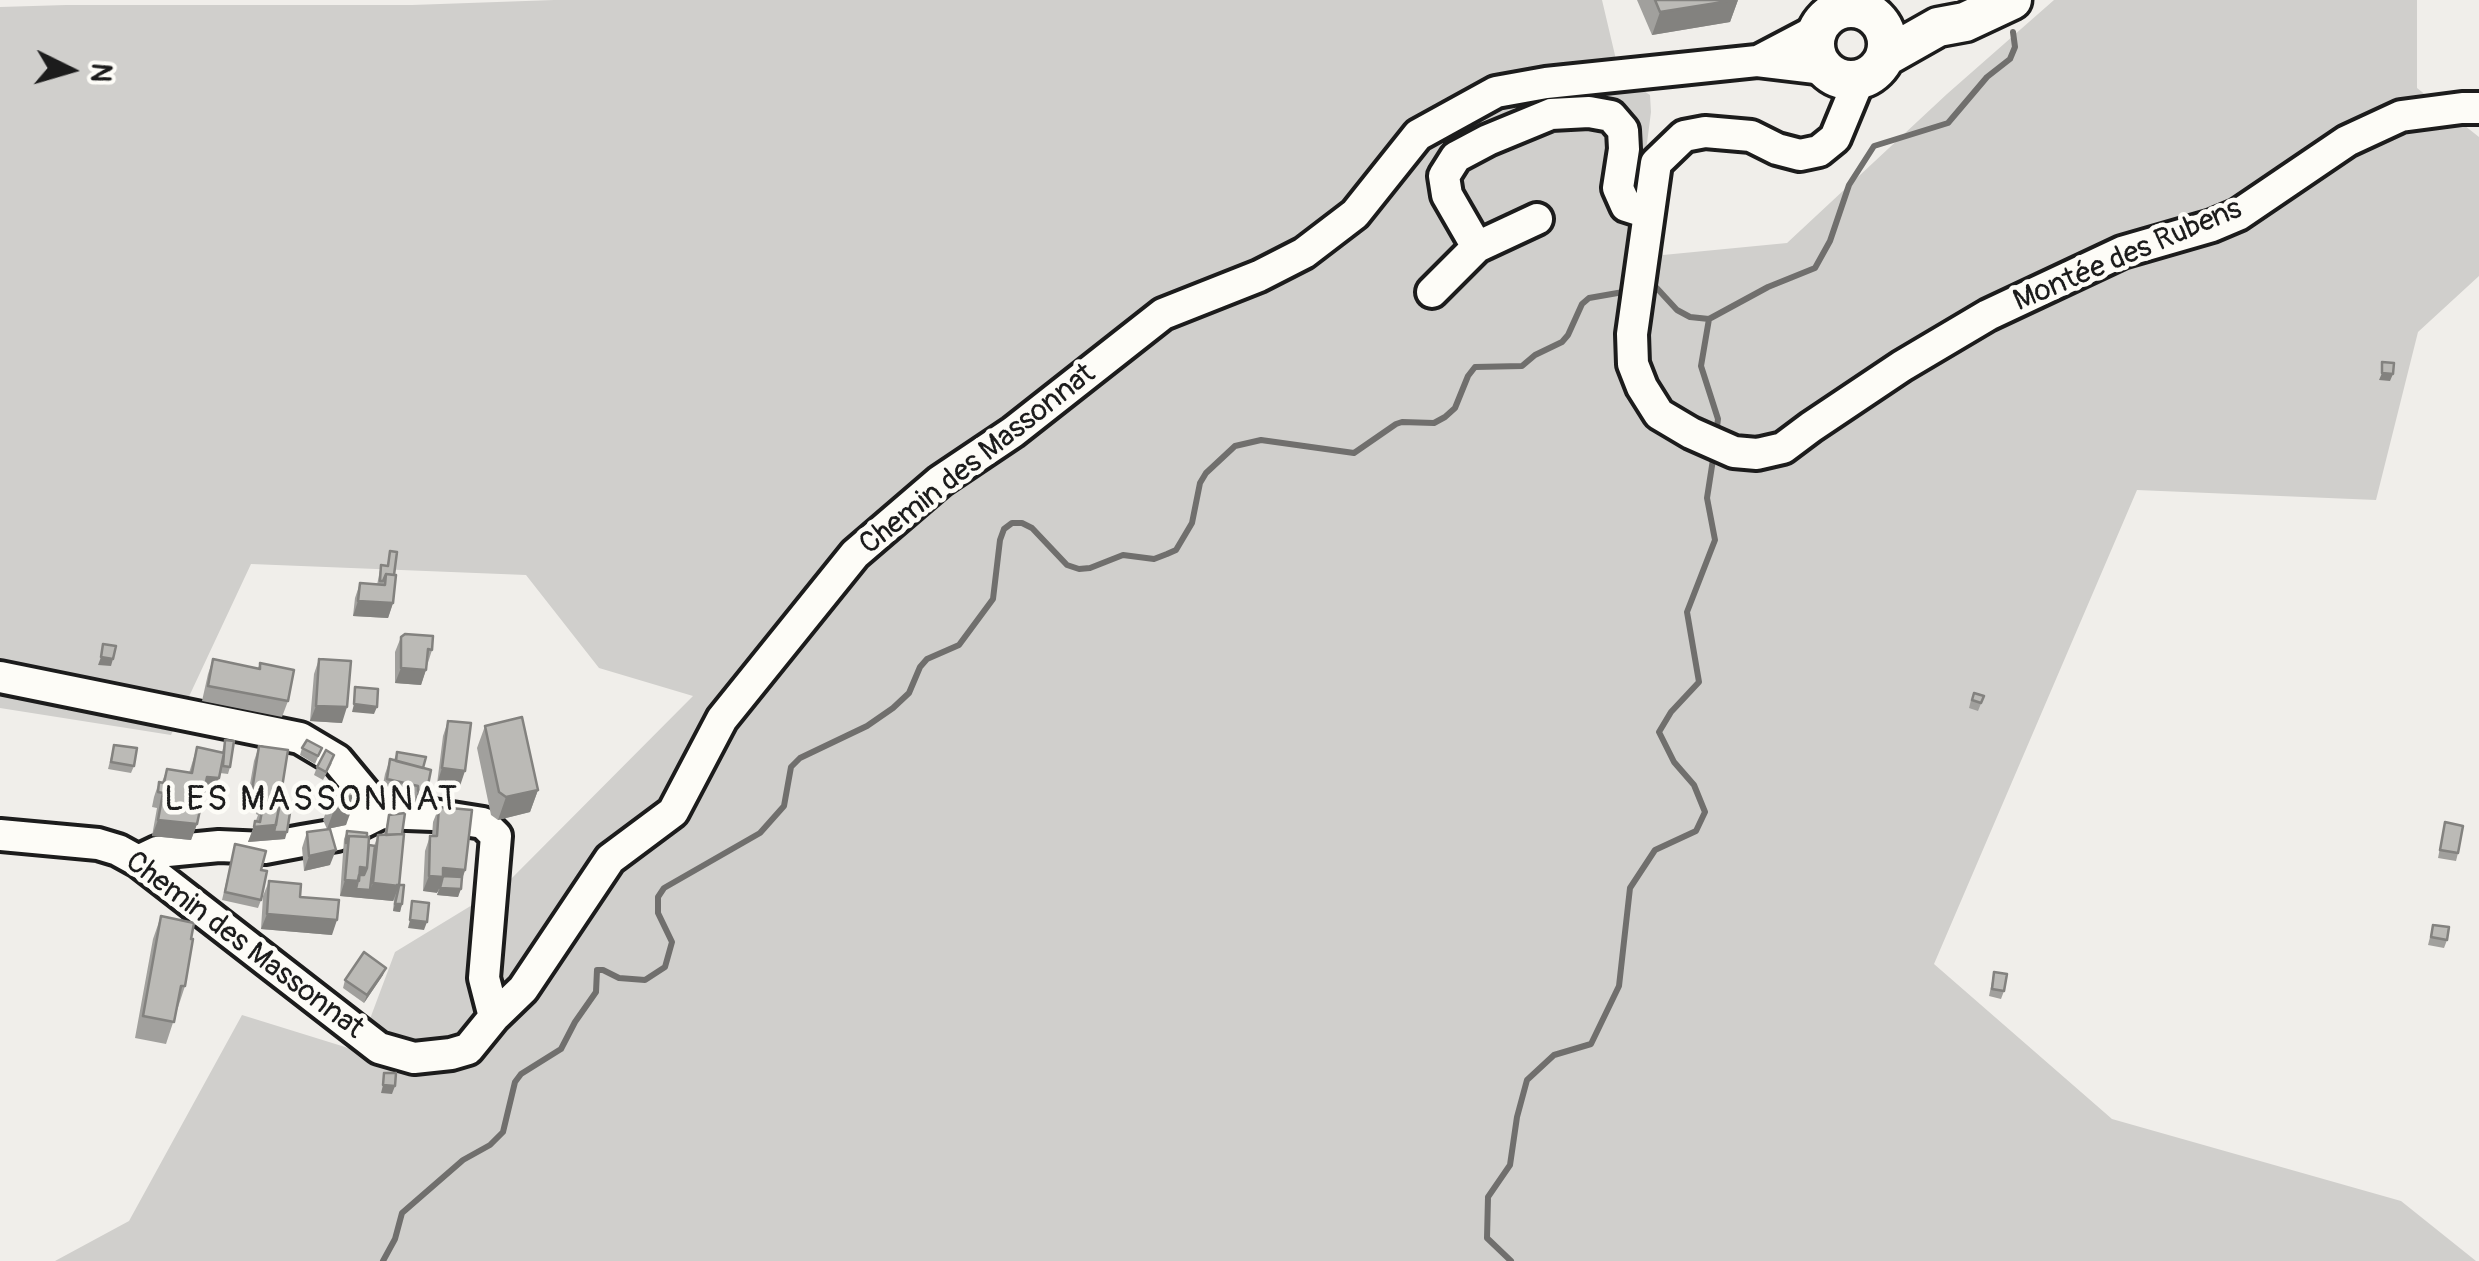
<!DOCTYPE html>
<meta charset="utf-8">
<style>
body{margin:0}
#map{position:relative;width:2479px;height:1261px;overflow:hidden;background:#f0eeea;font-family:Pangolin,sans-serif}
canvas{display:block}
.north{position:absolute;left:20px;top:20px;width:100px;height:100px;-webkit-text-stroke:8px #fdfcf7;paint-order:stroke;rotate:95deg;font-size:28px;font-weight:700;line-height:40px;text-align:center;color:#1c1c1c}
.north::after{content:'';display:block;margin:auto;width:35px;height:45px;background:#1c1c1c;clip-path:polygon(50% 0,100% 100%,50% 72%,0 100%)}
</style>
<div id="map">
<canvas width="2479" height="1261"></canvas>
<div class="north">N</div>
</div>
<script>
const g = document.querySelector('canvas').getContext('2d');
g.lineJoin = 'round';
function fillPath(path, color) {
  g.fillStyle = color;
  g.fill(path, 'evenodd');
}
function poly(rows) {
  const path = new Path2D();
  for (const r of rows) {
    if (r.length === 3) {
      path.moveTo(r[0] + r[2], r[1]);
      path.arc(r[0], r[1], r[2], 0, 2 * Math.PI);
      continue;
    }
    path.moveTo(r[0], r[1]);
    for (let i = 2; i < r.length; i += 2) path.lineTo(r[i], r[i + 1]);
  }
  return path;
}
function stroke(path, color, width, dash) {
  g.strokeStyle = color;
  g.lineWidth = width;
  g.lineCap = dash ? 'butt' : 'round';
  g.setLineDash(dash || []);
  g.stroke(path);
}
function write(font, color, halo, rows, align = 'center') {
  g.font = font + ' Pangolin,sans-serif';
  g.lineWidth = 9;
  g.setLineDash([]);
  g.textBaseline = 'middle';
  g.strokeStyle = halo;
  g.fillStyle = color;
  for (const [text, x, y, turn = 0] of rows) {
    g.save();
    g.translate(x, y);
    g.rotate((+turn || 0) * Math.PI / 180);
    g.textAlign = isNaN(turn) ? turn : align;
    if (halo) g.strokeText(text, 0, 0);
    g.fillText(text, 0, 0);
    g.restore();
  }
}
const green = poly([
 [554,0,1602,0,1622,85,1633,84,1650,95,1651,112,1643,174,1663,255,1787,243,1947,94,2054,0,2417,0,2417,88,2479,137,2479,276,2418,332,2376,500,2137,490,1934,964,2112,1119,2401,1201,2476,1261,55,1261,129,1221,242,1015,358,1051,395,952,505,885,693,696,599,668,526,575,251,564,171,735,0,708,0,7,66,5,412,5]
]);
const stream = poly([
 [1648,283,1653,284,1677,310,1690,317,1709,319],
 [1716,435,1718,419,1701,366,1709,319,1768,287,1815,268,1830,241,1849,185,1874,146,1948,123,1987,77,2010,59,2015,47,2013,32],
 [383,1261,395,1239,402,1213,463,1160,490,1145,503,1132,515,1082,521,1074,561,1049,575,1022,596,992,597,970,603,970,619,978,645,980,665,967,672,942,658,913,658,897,664,888,760,833,784,806,791,767,800,758,867,726,893,708,909,693,920,667,927,659,959,645,993,599,1000,540,1004,529,1012,523,1022,523,1032,528,1067,565,1079,569,1090,568,1123,555,1154,559,1167,554,1176,550,1192,523,1200,483,1206,473,1235,446,1261,440,1354,453,1396,424,1402,422,1434,423,1445,417,1455,408,1468,376,1475,367,1522,366,1535,355,1562,342,1568,335,1582,304,1589,298,1629,291],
 [1511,1261,1487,1238,1488,1197,1510,1165,1517,1117,1527,1080,1554,1055,1591,1044,1619,986,1630,888,1655,850,1696,831,1705,812,1694,785,1674,762,1659,732,1671,712,1699,682,1687,612,1715,540,1707,498,1714,453]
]);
const minor = poly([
 [1758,61,1817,30],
 [1859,80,1835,138,1819,151,1800,155,1777,149,1751,136,1705,132,1684,136,1656,163,1632,334,1633,364,1642,387,1659,414,1691,433,1734,452,1757,454,1783,448,1811,427,1902,366,1988,315,2122,252,2212,226,2238,215,2347,141,2401,116,2462,108,2479,108],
 [1537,219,1477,247,1447,195,1444,176,1456,157,1488,140,1551,114,1589,112,1611,116,1623,130,1624,149,1618,188,1626,206,1648,213],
 [1432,292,1477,247],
 [0,677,300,738,337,760,381,813],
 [0,835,98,844,118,850,138,861,379,1048,414,1058,451,1054,468,1049,494,1017,523,989,610,859,673,812,722,719,855,554,940,481,1013,432,1163,314,1259,276,1304,253,1355,214,1418,135,1496,92,1546,83,1757,61,1824,69],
 [138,861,157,852,219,846,265,848,302,841,337,835,381,813,433,815,483,823,496,836,484,978,494,1017]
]);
const major = poly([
 [1851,44,36],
 [1885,57,1938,27,1965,22,2012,0]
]);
const wall = poly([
 [1637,0,1738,0,1730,22,1652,35],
 [390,551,394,575,393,603,388,618,353,616,355,598,360,583,377,585,381,565,387,566],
 [401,637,432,650,421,685,395,683,395,652],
 [213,659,258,668,260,663,288,701,282,717,202,701,208,674],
 [319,659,342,723,310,721,314,674],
 [1984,696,1978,711,1969,708,1971,700],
 [448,721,460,786,437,784,443,736],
 [485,726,538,790,530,812,498,820,491,815,477,748],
 [225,740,230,767,228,774,220,773,214,793,204,792,197,824,191,840,152,836,157,808,152,807,154,797,159,782,162,782,167,769,189,773,197,747,222,752],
 [114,745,134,766,131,773,108,769],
 [259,746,280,804,285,839,248,842,258,815,256,814,257,808,246,807,254,761],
 [302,748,322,748,315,764,300,755],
 [397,752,423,768,427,790,421,805,413,806,412,801,381,795,385,774,390,759,394,760],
 [332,763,323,780,314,775,317,767],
 [353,787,346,825,327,829,323,820,334,790],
 [439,807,465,870,458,897,437,895,438,892,423,891,425,851,430,836,432,836,433,822],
 [389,815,402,834,399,885,402,904,400,912,393,911,394,900,393,901,340,896,344,839,347,831,369,845,374,846,378,835,384,835],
 [2445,822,2458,853,2456,861,2438,858],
 [307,832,330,865,304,871,302,848],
 [235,844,261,900,258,908,222,900],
 [269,881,300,897,332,935,261,929,263,896],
 [161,916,185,986,166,1044,135,1038,153,939],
 [2433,925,2447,940,2444,948,2428,945],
 [1994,972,2004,991,2001,999,1989,996],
 [383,975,364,1003,343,988,345,980]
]);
const shadedWall = poly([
 [1738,0,1730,22,1652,35,1660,12],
 [2382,373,2393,374,2390,381,2379,380],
 [358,601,393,603,388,618,353,616],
 [101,657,113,659,111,666,98,665],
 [401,668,426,670,421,685,395,683],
 [354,704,377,707,374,714,352,712],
 [316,706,347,707,342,723,310,721],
 [442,768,465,771,460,786,437,784],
 [207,777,219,778,214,793,201,792],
 [427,790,421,805,413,806,418,791],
 [538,790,530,812,498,820,506,797],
 [357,795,346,825,327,829,338,799],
 [158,820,197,824,191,840,152,836],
 [276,825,287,832,285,839,248,842,254,827],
 [336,850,330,865,304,871,309,856],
 [360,867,367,868,370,890,373,883,399,886,393,901,340,896,345,880],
 [443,868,465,870,460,885,441,884,437,893,423,891,429,876],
 [440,888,461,889,458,897,437,895],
 [395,904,402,904,400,912,393,911],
 [267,914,337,920,332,935,261,929],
 [410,920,427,922,424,930,408,928],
 [386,968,383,975,364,1003,367,995],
 [383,1085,395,1086,392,1094,381,1093]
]);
const building = poly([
 [1655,0,1735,0,1660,12,1655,0],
 [2382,362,2394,363,2393,374,2382,373,2382,362],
 [390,551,397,552,394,575,386,574,383,581,380,581,381,565,388,566,390,551],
 [386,574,396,575,393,603,358,601,360,583,385,585,386,574],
 [405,634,433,636,432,650,428,649,426,670,401,668,401,637,405,634],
 [103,644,116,646,113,659,101,657,103,644],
 [213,659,260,669,260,663,294,670,288,701,208,686,213,659],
 [319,659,351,661,347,707,316,706,319,659],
 [355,687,378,689,377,707,354,704,355,687],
 [1974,693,1984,696,1981,703,1972,700,1974,693],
 [522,717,538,790,506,797,499,792,485,726,522,717],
 [448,721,471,723,465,771,442,768,448,721],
 [225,740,234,741,230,767,223,766,225,740],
 [307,740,322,748,318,756,302,748,307,740],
 [114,745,137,748,134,766,111,762,114,745],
 [259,746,288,750,276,825,254,827,255,821,260,822,264,800,262,799,262,793,252,791,259,746],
 [197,747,224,753,219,778,207,777,197,824,158,820,163,793,158,792,159,782,164,783,167,769,192,773,197,747],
 [326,750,334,755,326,772,317,767,326,750],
 [397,752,426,757,423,768,396,761,397,752],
 [390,759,431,770,427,790,418,791,418,786,387,779,390,759],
 [353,787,357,795,338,799,334,790,353,787],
 [280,804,291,806,287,832,274,832,280,804],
 [439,807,472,810,465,870,443,868,443,877,429,876,430,836,437,836,439,807],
 [405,813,402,834,386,835,389,815,405,813],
 [2445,822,2463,826,2458,853,2440,850,2445,822],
 [330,829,336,850,309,856,307,832,330,829],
 [347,831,367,833,367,837,349,836,346,843,347,831],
 [404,834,399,886,373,883,378,835,404,834],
 [349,836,369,837,367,868,360,867,359,881,345,880,349,836],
 [235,844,266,851,261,870,267,871,261,900,225,892,235,844],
 [369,845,375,846,370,890,356,889,359,875,364,875,367,868,369,845],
 [443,876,462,877,461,889,440,888,443,876],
 [269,881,301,884,300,897,339,900,337,920,267,914,269,881],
 [397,885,404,885,402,904,395,904,399,886,397,885],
 [412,901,429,903,427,922,410,920,412,901],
 [161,916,194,923,191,939,193,939,185,986,181,986,174,1022,143,1016,161,916],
 [2433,925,2449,927,2447,940,2431,937,2433,925],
 [364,952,386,968,367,995,345,980,364,952],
 [1994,972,2007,974,2004,991,1992,989,1994,972],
 [384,1073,396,1073,395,1086,383,1085,384,1073]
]);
const streetNames = [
 ["Montée des Rubens",2128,256,-23],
 ["Chemin des Massonnat",978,460,-38],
 ["Chemin des Massonnat",244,946,37]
];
const quarterNames = [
 ["LES MASSONNAT",312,801]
];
fillPath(green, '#d0cfcc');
stroke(stream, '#706f6d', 6);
stroke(minor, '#1c1c1c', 38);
stroke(major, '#1c1c1c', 45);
stroke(minor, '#fdfcf7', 30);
stroke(major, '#fdfcf7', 38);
fillPath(wall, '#a1a09d');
fillPath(shadedWall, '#83827f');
fillPath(building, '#bbbab6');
stroke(building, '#83827f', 2.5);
write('30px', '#1c1c1c', '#fdfcf7', streetNames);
g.letterSpacing = '2.5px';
write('35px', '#1c1c1c', '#fdfcf7', quarterNames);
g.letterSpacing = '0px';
</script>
